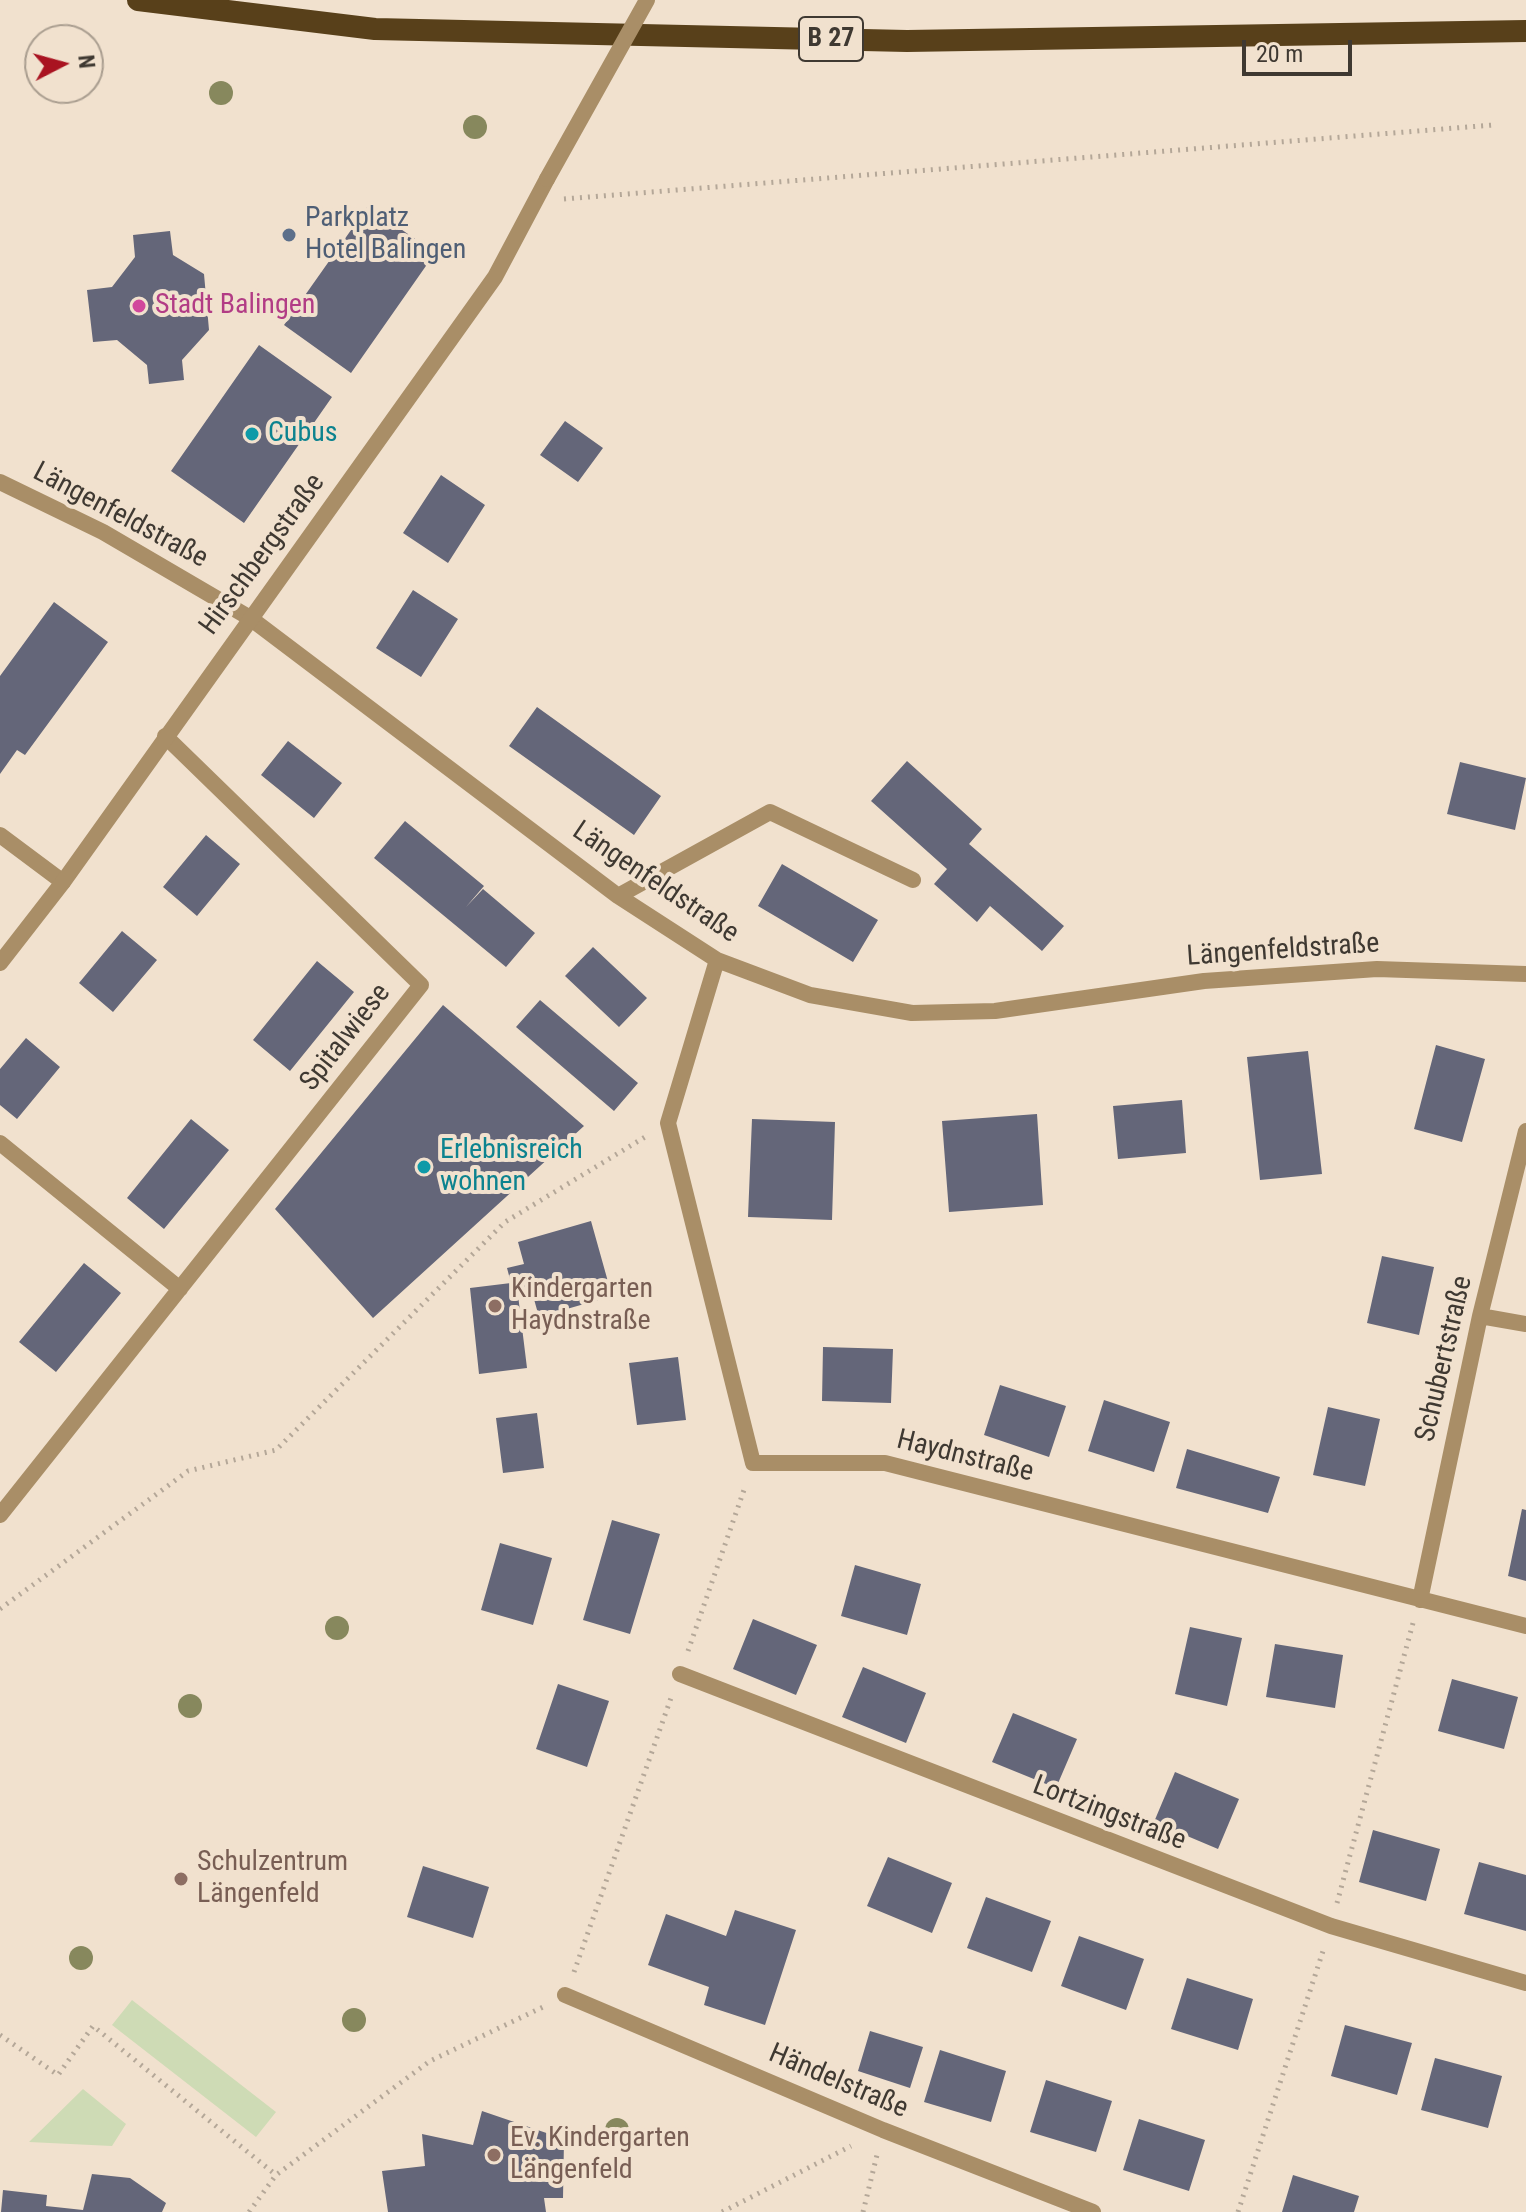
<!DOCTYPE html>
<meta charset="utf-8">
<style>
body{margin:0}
#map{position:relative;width:1526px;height:2212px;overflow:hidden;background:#f1e1ce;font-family:"Roboto Condensed",sans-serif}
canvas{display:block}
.north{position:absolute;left:24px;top:24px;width:80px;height:80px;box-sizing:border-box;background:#f1e1ce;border:2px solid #aa9e90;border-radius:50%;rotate:84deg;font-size:22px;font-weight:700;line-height:32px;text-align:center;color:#3f3932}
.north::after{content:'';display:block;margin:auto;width:28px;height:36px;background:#a91321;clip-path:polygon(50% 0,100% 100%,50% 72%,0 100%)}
.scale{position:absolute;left:1242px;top:40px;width:110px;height:36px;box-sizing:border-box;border:4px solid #3f3932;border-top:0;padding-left:10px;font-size:24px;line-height:28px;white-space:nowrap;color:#3f3932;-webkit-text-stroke:6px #f1e1ce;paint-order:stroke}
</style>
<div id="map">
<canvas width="1526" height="2212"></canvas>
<div class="north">N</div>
<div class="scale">20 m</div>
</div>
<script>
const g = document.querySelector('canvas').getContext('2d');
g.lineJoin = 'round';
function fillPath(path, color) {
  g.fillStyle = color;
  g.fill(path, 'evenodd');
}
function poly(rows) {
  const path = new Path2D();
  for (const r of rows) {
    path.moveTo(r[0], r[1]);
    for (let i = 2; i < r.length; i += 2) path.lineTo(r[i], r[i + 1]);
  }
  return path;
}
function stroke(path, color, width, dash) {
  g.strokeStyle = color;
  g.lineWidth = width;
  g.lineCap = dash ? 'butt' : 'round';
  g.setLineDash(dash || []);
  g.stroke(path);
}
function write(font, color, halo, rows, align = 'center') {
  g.font = font + ' "Roboto Condensed",sans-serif';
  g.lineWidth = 8;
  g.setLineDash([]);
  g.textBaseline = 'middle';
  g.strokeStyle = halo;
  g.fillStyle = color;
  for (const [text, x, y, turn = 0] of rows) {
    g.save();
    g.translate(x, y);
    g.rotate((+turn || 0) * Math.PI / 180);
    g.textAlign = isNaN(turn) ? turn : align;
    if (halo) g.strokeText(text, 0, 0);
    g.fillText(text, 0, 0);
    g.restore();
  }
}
const green = poly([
 [132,2000,276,2112,256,2137,112,2025],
 [83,2089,126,2124,112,2146,29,2142]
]);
const building = poly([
 [368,206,435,253,351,373,284,325],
 [170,231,173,255,204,274,209,330,182,360,184,380,149,384,147,365,117,340,93,342,87,290,112,287,135,257,133,235],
 [259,345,332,397,244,523,171,471],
 [565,421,603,448,578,482,540,455],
 [441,475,485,505,448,563,403,533],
 [413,590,458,619,421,677,376,648],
 [54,602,108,642,25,755,17,750,0,774,0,676],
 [537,707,661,796,634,835,509,746],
 [288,741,342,783,314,818,261,775],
 [907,761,982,829,969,844,1064,926,1042,951,990,906,977,922,934,884,947,869,871,801],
 [1460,762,1526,778,1515,830,1447,814],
 [405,821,484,886,466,907,483,889,535,933,506,967,374,858],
 [206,835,240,864,197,916,163,887],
 [782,864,878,920,853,962,758,906],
 [122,931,157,960,113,1012,79,983],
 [593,947,647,998,619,1027,565,976],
 [317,961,354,992,290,1071,253,1040],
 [540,1000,638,1083,614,1111,516,1027],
 [443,1005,584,1126,373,1318,275,1209],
 [26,1038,60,1067,17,1119,0,1105,0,1069],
 [1436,1045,1485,1059,1462,1142,1414,1129],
 [1308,1051,1322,1174,1260,1180,1247,1057],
 [1182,1100,1186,1153,1118,1159,1113,1106],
 [1037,1114,1043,1205,949,1212,942,1121],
 [191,1119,229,1150,164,1229,127,1198],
 [752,1119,835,1122,832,1220,748,1217],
 [591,1221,612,1296,539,1317,532,1292,518,1295,527,1368,479,1374,470,1288,511,1283,507,1268,524,1264,518,1242],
 [1382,1256,1434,1267,1419,1335,1367,1323],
 [84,1263,121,1293,56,1372,19,1342],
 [823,1347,893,1349,891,1403,822,1401],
 [678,1357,686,1420,637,1425,629,1363],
 [1000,1385,1066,1406,1049,1457,984,1435],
 [1104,1400,1170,1422,1154,1472,1088,1451],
 [1328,1407,1380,1419,1365,1486,1313,1475],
 [537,1413,544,1468,503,1473,496,1418],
 [1187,1449,1280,1477,1268,1513,1176,1488],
 [1522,1509,1526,1510,1526,1581,1508,1576],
 [612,1520,660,1534,630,1634,583,1620],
 [500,1543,552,1558,533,1625,481,1610],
 [855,1565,921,1584,907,1635,841,1616],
 [753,1619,817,1645,796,1695,733,1669],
 [1190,1627,1242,1638,1227,1706,1175,1694],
 [1275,1644,1343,1655,1335,1708,1266,1697],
 [863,1667,926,1693,906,1743,842,1717],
 [1452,1679,1518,1697,1504,1749,1438,1731],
 [558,1684,609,1701,587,1767,536,1749],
 [1013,1713,1077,1739,1056,1788,992,1762],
 [1175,1772,1239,1799,1218,1849,1154,1822],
 [1373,1830,1440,1849,1426,1901,1359,1882],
 [888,1857,952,1883,932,1933,867,1906],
 [1479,1862,1526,1875,1526,1931,1464,1914],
 [423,1866,489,1887,473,1938,407,1917],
 [986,1897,1051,1921,1032,1972,967,1948],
 [735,1910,796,1930,765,2025,704,2005,709,1987,648,1965,666,1914,726,1936],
 [1079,1936,1144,1959,1126,2010,1061,1986],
 [1187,1978,1253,1999,1238,2050,1171,2029],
 [1345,2025,1412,2043,1397,2095,1331,2076],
 [870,2031,923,2047,910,2088,858,2071],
 [940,2050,1006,2071,991,2122,924,2102],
 [1435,2058,1502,2076,1488,2128,1421,2110],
 [1046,2080,1112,2101,1096,2152,1030,2132],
 [482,2111,564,2139,563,2198,544,2198,546,2212,388,2212,382,2171,425,2166,422,2134,473,2145],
 [1139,2119,1205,2140,1189,2191,1123,2170],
 [92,2174,130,2178,166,2203,162,2212,1,2212,3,2190,47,2195,46,2206,83,2210],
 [1293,2175,1359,2196,1354,2212,1282,2212]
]);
const path = poly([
 [564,199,1493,125],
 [0,1609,188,1471,276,1450,505,1222,645,1137],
 [688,1651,745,1487],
 [1337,1903,1413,1623],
 [574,1972,671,1698],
 [0,2035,58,2075,93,2026,276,2175],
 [249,2212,276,2175,430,2061,543,2007],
 [722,2212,851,2146],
 [863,2212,877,2155],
 [1238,2212,1323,1951]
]);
const minor = poly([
 [0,482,103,532,250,618,618,896,717,960,810,995,912,1013,995,1011,1204,981,1377,969,1526,974],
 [0,835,63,882],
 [618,896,770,812,913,880],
 [717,960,668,1123,753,1463,885,1463,1526,1626],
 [0,1143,180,1289],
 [1480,1316,1526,1324],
 [0,1515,421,985,165,736],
 [1420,1600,1480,1316,1526,1131],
 [680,1674,1331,1926,1526,1983],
 [565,1995,883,2130,1093,2212]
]);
const tertiary = poly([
 [0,963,63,882,495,277,547,179]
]);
const trunk = poly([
 [138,0,375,29,907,41,1526,31]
]);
const tertiaryBridge = poly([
 [547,179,647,0]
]);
const trees = [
 [221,93],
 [475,127],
 [337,1628],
 [190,1706],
 [81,1958],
 [354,2020],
 [617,2130]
];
const markers = [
 [289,235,8,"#5c6f8a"],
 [139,306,8,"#d1479c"],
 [252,434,8,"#0f9aa8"],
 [424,1167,8,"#0f9aa8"],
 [495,1306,8,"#8d6e63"],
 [181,1879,8,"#8d6e63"],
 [494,2155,8,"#8d6e63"]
];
const shields = [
 [831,39,64]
];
const shieldNames = [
 ["B 27",831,39]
];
const serviceNames = [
 ["Parkplatz",305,219],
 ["Hotel Balingen",305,251]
];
const hotelNames = [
 ["Stadt Balingen",155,306]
];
const cultureNames = [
 ["Cubus",268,434],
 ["Erlebnisreich",440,1151],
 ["wohnen",440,1183]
];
const streetNames = [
 ["Längenfeldstraße",120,516,28],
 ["Hirschbergstraße",263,555,-54],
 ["Längenfeldstraße",655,883,34],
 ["Längenfeldstraße",1283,951,-4],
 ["Spitalwiese",346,1038,-52],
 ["Schubertstraße",1445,1359,-77],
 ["Haydnstraße",965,1457,14],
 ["Lortzingstraße",1109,1814,21],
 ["Händelstraße",838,2082,23]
];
const educationNames = [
 ["Kindergarten",511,1290],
 ["Haydnstraße",511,1322],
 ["Schulzentrum",197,1863],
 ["Längenfeld",197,1895],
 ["Ev. Kindergarten",510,2139],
 ["Längenfeld",510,2171]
];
fillPath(green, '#cedbb5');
fillPath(building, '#646679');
stroke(path, '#b4a798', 5, [2, 6]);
stroke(minor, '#a98e67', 16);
stroke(tertiary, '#a98e67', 16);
stroke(trunk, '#58401a', 22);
stroke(tertiaryBridge, '#a98e67', 16);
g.fillStyle = '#87885d';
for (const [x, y] of trees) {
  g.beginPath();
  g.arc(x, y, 12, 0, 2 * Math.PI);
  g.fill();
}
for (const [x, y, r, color] of markers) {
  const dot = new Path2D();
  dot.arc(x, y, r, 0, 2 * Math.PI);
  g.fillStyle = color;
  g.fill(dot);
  stroke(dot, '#f1e1ce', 3);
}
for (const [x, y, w] of shields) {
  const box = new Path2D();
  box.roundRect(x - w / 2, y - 22, w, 44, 6);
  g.fillStyle = '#f1e1ce';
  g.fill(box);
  stroke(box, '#3f3932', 2);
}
write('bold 26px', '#3f3932', null, shieldNames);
write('28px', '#4e5e75', '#f1e1ce', serviceNames, 'left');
write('28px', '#b23c85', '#f1e1ce', hotelNames, 'left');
write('28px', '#0d838f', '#f1e1ce', cultureNames, 'left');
write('28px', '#3f3932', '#f1e1ce', streetNames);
write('28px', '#785e54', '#f1e1ce', educationNames, 'left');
</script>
